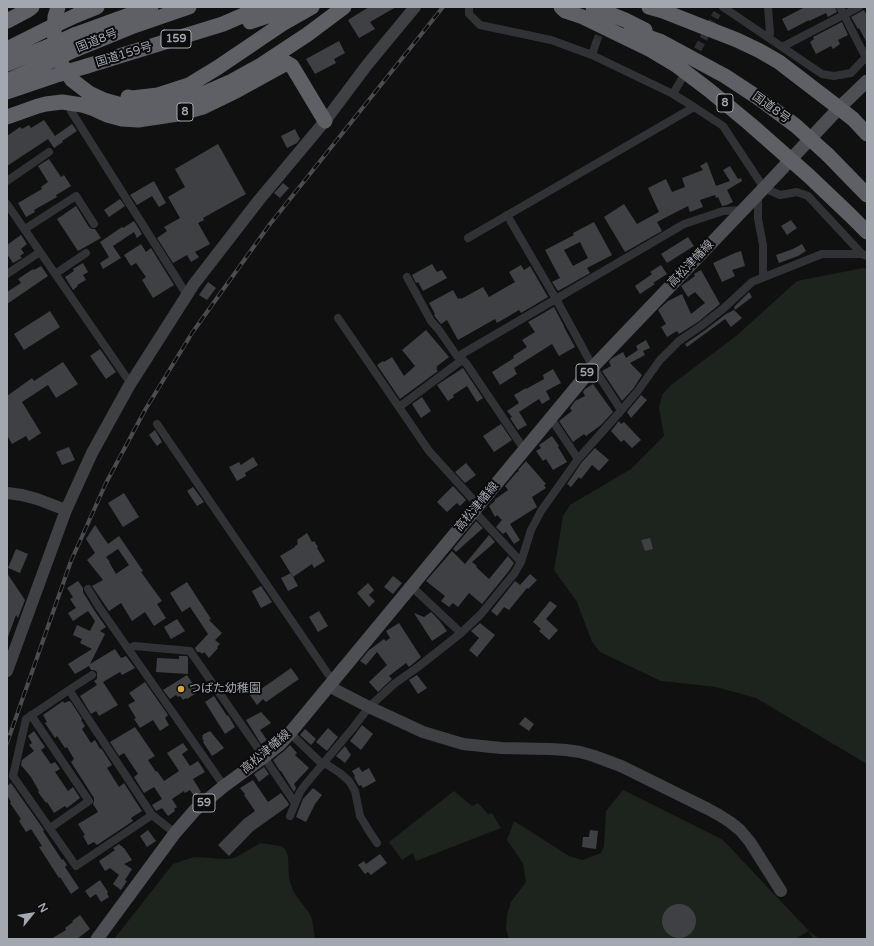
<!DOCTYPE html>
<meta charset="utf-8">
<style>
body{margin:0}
#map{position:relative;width:874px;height:946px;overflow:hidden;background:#101011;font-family:"Varela Round",sans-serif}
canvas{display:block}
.frame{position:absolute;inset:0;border:8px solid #a2a7b0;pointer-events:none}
.north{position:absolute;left:12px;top:894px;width:40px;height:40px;-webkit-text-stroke:3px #0b0b0c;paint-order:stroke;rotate:60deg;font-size:11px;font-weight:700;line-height:16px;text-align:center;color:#a2a7b0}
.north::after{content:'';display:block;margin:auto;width:14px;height:18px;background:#a2a7b0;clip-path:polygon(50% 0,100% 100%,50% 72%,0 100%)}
</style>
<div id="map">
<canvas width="874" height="946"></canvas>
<div class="frame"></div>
<div class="north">N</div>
</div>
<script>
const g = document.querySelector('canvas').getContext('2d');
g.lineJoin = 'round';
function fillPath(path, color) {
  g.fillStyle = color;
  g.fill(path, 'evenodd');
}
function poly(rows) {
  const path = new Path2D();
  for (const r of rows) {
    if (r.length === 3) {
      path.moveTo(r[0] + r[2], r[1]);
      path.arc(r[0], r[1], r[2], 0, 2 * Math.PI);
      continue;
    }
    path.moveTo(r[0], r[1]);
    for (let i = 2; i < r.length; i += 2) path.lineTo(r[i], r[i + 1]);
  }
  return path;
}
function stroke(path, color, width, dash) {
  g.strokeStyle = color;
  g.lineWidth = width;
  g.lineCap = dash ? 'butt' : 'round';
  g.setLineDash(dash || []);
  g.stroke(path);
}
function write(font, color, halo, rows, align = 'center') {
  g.font = font + ' "Varela Round","Noto Sans JP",sans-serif';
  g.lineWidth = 4;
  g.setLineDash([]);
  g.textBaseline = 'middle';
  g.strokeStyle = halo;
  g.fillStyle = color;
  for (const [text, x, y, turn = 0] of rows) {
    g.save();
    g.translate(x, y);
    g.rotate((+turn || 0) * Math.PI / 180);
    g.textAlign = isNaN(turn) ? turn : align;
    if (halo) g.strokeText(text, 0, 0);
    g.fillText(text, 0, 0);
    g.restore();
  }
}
const green = poly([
 [863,268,867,269,867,764,756,698,716,687,661,681,600,652,592,642,577,602,554,570,563,516,570,505,631,469,664,436,659,408,662,395,671,385,736,336,797,281],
 [623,790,723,840,809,931,819,939,813,939,809,931,795,939,509,939,506,929,507,915,511,902,526,882,523,863,507,840,514,821,569,856,582,860,588,858,601,853,604,846,606,811],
 [454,791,472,806,478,803,488,814,492,813,501,828,416,861,413,853,402,860,389,842],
 [261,843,280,846,285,849,288,856,289,878,293,891,309,913,312,919,315,939,114,939,173,864,194,857,227,859,234,858]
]);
const building = poly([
 [369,7,396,7,370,22,375,29,359,38,348,20],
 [805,7,835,7,837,12,828,17,826,13,809,21,809,20,788,31,782,19],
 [864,10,867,16,867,43,859,28,858,29,851,17],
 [842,22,848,35,838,40,840,44,833,49,831,46,816,54,810,42,814,39,813,37],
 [339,41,345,53,334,59,336,63,315,74,306,59],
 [44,120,55,136,72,124,77,131,62,141,63,142,54,148,48,139,7,166,7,136,20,127,22,129,29,125,31,128],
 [295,129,300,139,297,143,287,148,281,136],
 [218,144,246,194,203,218,204,220,198,223,210,244,195,252,199,257,191,262,187,255,173,263,157,238,167,231,164,227,180,218,168,197,185,187,175,169],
 [49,159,61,177,64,175,71,186,58,194,56,195,57,197,34,210,35,212,26,217,18,203,42,189,41,187,48,182,38,166],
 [707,162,716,186,730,181,723,170,730,166,738,179,741,178,742,181,727,190,733,202,727,205,722,206,718,197,716,198,715,195,700,200,703,207,690,212,688,206,657,222,662,231,625,252,604,217,624,204,637,224,659,212,648,188,666,179,672,192,685,187,682,178,703,170,700,166],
 [154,181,166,203,159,207,152,196,137,205,130,195],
 [283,183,289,188,280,198,274,193],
 [120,199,125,206,109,217,104,210],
 [76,206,89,227,92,229,95,229,101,238,78,251,57,219],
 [791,220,797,228,787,235,781,226],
 [134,221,142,234,137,238,134,232,113,246,121,258,103,269,100,263,109,257,100,242,122,227,123,228],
 [594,222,612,255,587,268,590,273,558,291,552,282,560,278,545,250,574,235,573,233],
 [580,242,588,258,573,266,564,250],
 [21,235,27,244,21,249,24,253,20,256,22,258,13,263,7,254,7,245],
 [688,237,694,246,667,263,661,254],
 [141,244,146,252,151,248,174,285,153,298,142,280,146,277,136,263,131,266,124,255],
 [802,244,806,251,798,256,779,263,776,255,793,249],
 [741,251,745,266,732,270,735,276,722,282,713,263,735,253],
 [83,263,88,272,83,275,86,280,77,285,78,286,73,290,65,277,74,271,73,269],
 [432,264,437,272,442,270,447,278,423,291,418,282,416,283,412,275],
 [521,265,524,270,530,266,548,297,521,313,519,310,497,323,495,319,458,340,447,320,441,324,436,318,434,315,435,314,429,303,453,290,458,299,460,298,461,299,483,287,489,297,515,282,509,272],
 [661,265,667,274,653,283,655,284,640,294,635,286,652,274,650,272],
 [41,266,48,276,7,304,7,292,21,283,18,279,33,269,34,270],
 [701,270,720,304,698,322,679,334,677,331,667,337,661,327,666,324,658,310,668,301,682,294,691,314,705,303,695,292,688,297,681,286,695,276,694,274],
 [208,282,216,288,207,300,199,295],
 [749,292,752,297,735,310,734,307],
 [554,307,564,326,564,327,575,347,559,356,552,344,514,368,517,374,500,385,492,372,514,358,513,356,527,347,522,340,535,332,528,322],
 [734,310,742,318,731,327,725,319,687,347,685,344,704,331,726,314],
 [50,311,60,327,24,350,14,334],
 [426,330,449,357,436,367,438,368,436,369,438,371,400,399,377,365,383,361,384,362,392,357,404,376,415,366,402,350],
 [646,340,650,348,643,351,645,355,630,363,642,375,633,389,622,401,602,371,611,366,609,362,611,359,623,352,626,358,638,350,636,346],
 [100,349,116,372,106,379,90,356],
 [63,362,78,384,56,398,48,385,22,402,41,433,29,441,26,436,12,444,7,435,7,396,32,378,34,381],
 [463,368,483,398,477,402,467,386,453,395,454,397,448,401,437,385],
 [553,369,561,383,546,391,550,399,542,404,539,399,519,412,527,425,518,430,510,418,512,417,507,411,519,403,514,395,526,388,526,389,544,379,543,375],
 [593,384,613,412,601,425,586,436,584,434,573,442,559,421,572,411,570,408,575,401,585,396,583,392,585,389],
 [641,395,647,400,631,418,627,412],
 [422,397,431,411,421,418,412,404],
 [619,421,621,424,624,422,641,440,632,448,624,440,621,442,611,431],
 [501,424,512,440,494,452,483,436],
 [155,430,162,442,157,446,149,435],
 [552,436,559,446,558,447,567,462,553,470,546,459,543,461,536,451,541,448,539,445],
 [69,447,75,460,62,465,56,452],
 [595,448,609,460,599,471,592,465,581,479,579,477,571,487,567,484,582,462],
 [253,457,258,465,245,473,246,476,237,481,229,467,239,462,241,465],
 [526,461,546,484,544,485,546,488,532,497,537,507,510,524,520,540,514,544,506,532,503,534,496,527,502,520,497,515,495,517,489,506,495,501,494,500,508,490,505,486,516,473,519,471,518,470],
 [466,463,476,475,465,483,455,472],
 [453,486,466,500,460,506,457,503,447,512,437,502],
 [193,487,204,502,197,506,187,491],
 [124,493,139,517,123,527,108,503],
 [476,521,483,528,456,552,453,549],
 [95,525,108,544,119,536,143,571,141,572,162,601,157,604,166,618,154,626,145,612,132,621,121,603,109,611,92,586,103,580,87,560,95,553,86,539],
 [118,549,129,565,116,574,109,562,110,562,106,557],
 [307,533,312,542,314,541,318,547,317,548,325,561,314,568,312,564,293,577,280,556,295,547,295,546,298,544,297,542,298,541,297,540],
 [489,535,495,542,472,562,477,566,476,567,489,579,508,556,514,563,509,571,482,604,469,593,458,607,453,603,449,607,441,601,445,596,426,581,452,551,465,564],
 [650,538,653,549,645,551,641,540],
 [16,549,28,554,20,573,8,568],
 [7,573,25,600,18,618,16,615,8,637,7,637],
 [291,573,298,586,288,591,281,578],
 [530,574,537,580,528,589,527,588,509,610,504,607,497,616,491,611,515,581,520,585],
 [393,576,402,583,393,594,384,587],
 [78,581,83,588,83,592,94,610,106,627,100,631,105,634,90,664,115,649,121,658,126,656,135,668,122,675,120,672,103,682,118,705,99,716,96,711,91,714,80,696,97,685,94,681,97,679,97,672,94,670,91,670,89,666,75,674,68,664,92,649,80,643,82,639,73,635,77,625,90,631,95,621,88,611,73,621,68,613,76,608,70,599,73,597,67,588],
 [187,582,211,619,209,620,222,633,215,640,220,644,217,647,218,648,209,658,204,652,202,654,200,652,197,652,195,648,208,634,190,607,182,612,170,593],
 [368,583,374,590,369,595,375,601,369,607,357,593],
 [261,586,272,602,261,608,252,591],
 [550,601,557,606,546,619,558,630,549,640,539,631,541,629,533,622],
 [319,611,328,626,318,632,309,617],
 [431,612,439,620,447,631,432,641,414,613,424,617],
 [177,619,185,631,171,639,164,627],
 [399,623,421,657,409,667,406,663,389,676,392,679,378,692,369,682,387,665,377,652,366,665,360,661,369,650,384,639,386,641,390,638,386,631],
 [480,623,495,635,477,657,469,650,479,638,471,631],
 [179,656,187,656,188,658,188,674,156,672,157,658,179,659],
 [291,668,299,679,266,702,263,699,257,705,247,691,258,684,261,689],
 [187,675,198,692,187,699,186,698,183,700,180,696,178,697,176,695,170,699,163,690],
 [417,675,427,688,418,694,409,680],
 [145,682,168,715,165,718,169,725,160,731,153,720,140,728,134,719,136,718,128,705,135,701,129,693],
 [214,696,227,716,228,715,235,727,225,734,205,702],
 [63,701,64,703,69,701,71,702,82,719,81,720,85,726,82,729,91,743,95,740,100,749,101,748,112,765,107,768,119,787,124,783,142,811,131,818,133,821,97,845,94,842,88,845,83,836,85,835,78,824,98,812,93,804,94,801,94,798,71,762,74,759,67,747,65,748,57,736,55,738,45,723,47,722,43,715],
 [261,712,271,723,260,730,267,740,261,744,246,720],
 [525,717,534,724,529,731,519,724],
 [362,725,373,734,361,750,350,741],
 [135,727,155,756,148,760,156,772,157,771,164,781,179,771,167,753,183,743,188,750,182,754,190,766,198,761,205,772,193,779,201,792,194,796,190,790,185,793,184,791,172,799,177,807,174,809,175,811,168,816,162,808,156,811,152,805,162,799,154,787,144,793,134,777,138,774,124,753,119,756,110,742],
 [328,728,338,737,327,751,316,742],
 [305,729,316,739,311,745,300,735],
 [34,731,45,747,41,750,51,764,55,762,60,769,55,772,68,791,73,787,80,798,67,808,65,806,54,813,47,802,46,803,38,792,39,791,31,777,21,765,22,760,34,751,29,745,32,743,28,736],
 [210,731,224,748,212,756,203,742,204,741,202,738,203,737,202,736,204,734],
 [290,745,297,753,295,755,309,768,294,784,296,788,294,792,281,771,280,771,273,760,284,751],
 [345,746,351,755,345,763,336,756],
 [264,767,269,774,259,782,254,774],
 [359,767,362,772,369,768,376,781,363,788,361,785,359,786,354,777,355,776,352,771],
 [253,780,268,802,281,793,289,804,288,806,253,831,229,856,218,845,244,819,255,811,244,795,245,794,240,788],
 [11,783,44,830,43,831,62,860,63,859,67,865,65,867,79,888,71,894,60,877,59,878,39,847,42,846,31,829,26,832,19,821,21,819,10,803,11,802,7,795,7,786],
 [313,788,322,795,315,804,306,822,296,817,303,799],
 [148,830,156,841,147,847,140,836],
 [590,830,598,831,596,849,582,847,583,837,589,837],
 [119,844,121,846,122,846,123,848,124,848,132,860,124,864,132,869,125,880,127,881,121,890,113,884,119,875,110,868,105,871,99,861,115,850,113,848],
 [380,854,387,863,371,875,368,872,365,874,358,865,364,861,366,864],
 [100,880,108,892,107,893,109,897,101,902,96,894,90,898,85,891],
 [679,921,17],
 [80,915,90,929,77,939,51,939,66,930,65,928,73,922,72,921]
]);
const streetTunnel = poly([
 [596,43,603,25],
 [692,60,717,13]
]);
const street = poly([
 [469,7,469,14,480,25,551,40,592,55,673,94,694,107,723,126,764,188,780,195,797,192,808,196,862,254],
 [723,7,822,74,834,76,851,73,865,58],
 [768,7,770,33,769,38],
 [840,7,867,60],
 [782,47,859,7],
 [592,55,596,43],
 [673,94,681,80],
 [72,103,71,111,187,295],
 [7,181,49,152],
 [758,194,758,219,763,245,763,277],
 [7,204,131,384],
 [507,215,556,299,593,367,621,410],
 [25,229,76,196,94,224],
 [468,238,694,107],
 [7,274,40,252],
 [55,274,86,253],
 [407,277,431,321,439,330,457,356,466,363,524,449],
 [338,318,429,451,478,505],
 [399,407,462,360,462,354,684,224,723,211,742,210],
 [550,417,578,459],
 [157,424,328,674,334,680],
 [473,510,521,562],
 [411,586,461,633],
 [88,589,99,607,224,786],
 [129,649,134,646,190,651,264,757,295,803],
 [69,690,92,675],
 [31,715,89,801,50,828],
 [290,733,320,762,326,764,340,773,349,781,355,791,360,816,369,831,377,843],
 [152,815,76,866,13,776,26,719,69,690,152,815,175,833],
 [290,816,300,792,305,785,353,728,369,707,394,684,418,667,461,633,481,614,504,586,514,574,521,562,531,530,541,511,578,459,619,413,637,392,660,360,679,341,701,326,724,308,752,282,822,254,862,254,867,256]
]);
const secondary = poly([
 [7,493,22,495,37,499,66,510],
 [7,671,66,510,92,453,129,386,194,284,259,200,325,121,367,65,415,7],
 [330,684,336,690,369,707,423,732,463,744,501,748,550,749,566,750,580,752,594,756,621,766,708,809,719,815,730,822,740,830,750,842,781,891]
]);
const primary = poly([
 [97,939,175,833,195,810,224,786,264,757,279,745,290,733,593,367,764,188,839,108,867,81]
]);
const highway = poly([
 [58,7,55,17,54,33,57,50,62,65,72,80,89,93,104,100,125,106,149,107,171,103,200,95,232,81,261,65,308,34,344,7],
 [561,7,565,11,583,17,651,50,676,65,709,90,750,124,809,176,850,215,867,232],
 [593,7,625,20,645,30],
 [649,7,663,11,696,24,737,40,760,51,779,62,839,108,853,119,867,134],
 [77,15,97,7],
 [7,21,28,10,32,7],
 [250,22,274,14,290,7],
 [631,30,651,38,660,41,725,76,760,99],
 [74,35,151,7],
 [7,49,47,29],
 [77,49,131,27,189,7],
 [7,64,42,49],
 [87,66,223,24,262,7],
 [7,81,53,60],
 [7,92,60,74],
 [128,97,132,98,158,95,189,85,217,68,282,24,312,7],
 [7,117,38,106,46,104,62,102,82,105,94,109,107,115,122,119,138,120,178,114,203,107,236,91,287,63,292,66,325,121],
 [828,155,867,195]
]);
const rail = poly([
 [7,743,71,561,106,483,145,410,192,333,270,224,443,7]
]);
const highwayBridge = poly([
 [47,29,77,15],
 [42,49,74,35],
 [53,60,77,49],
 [60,74,87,66],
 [760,99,796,126,828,155]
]);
const markers = [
 [181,689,4,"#dfa439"]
];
const shields = [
 [176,39,30],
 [725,103,16],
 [185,112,16],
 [587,373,22],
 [204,803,22]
];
const shieldNames = [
 ["159",176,39],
 ["8",725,103],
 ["8",185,112],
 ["59",587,373],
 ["59",204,803]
];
const streetNames = [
 ["国道8号",97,41,-22],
 ["国道159号",124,55,-17],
 ["国道8号",771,108,36],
 ["高松津幡線",691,264,-46],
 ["高松津幡線",477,507,-50],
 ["高松津幡線",266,752,-40]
];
const poiNames = [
 ["つばた幼稚園",189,689]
];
fillPath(green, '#1d231d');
fillPath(building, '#3f4044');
stroke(streetTunnel, '#2d2e31', 8, [8, 4]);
stroke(street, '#313235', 8);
stroke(secondary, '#3f4145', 12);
stroke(primary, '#4d4f54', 13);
stroke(highway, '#5e6066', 15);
stroke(rail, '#4a4c50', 4);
stroke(rail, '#0b0b0c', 2.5, [8]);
stroke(highwayBridge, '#5e6066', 15);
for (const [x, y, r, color] of markers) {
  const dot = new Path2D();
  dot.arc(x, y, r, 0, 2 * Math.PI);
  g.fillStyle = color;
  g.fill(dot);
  stroke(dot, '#0b0b0c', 1.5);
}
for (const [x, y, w] of shields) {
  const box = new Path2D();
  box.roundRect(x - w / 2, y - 9, w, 18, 3);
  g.fillStyle = '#0b0b0c';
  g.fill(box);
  stroke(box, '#a2a7b0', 1);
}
write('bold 11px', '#a2a7b0', null, shieldNames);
write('12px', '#a2a7b0', '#0b0b0c', streetNames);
write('12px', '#a2a7b0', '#0b0b0c', poiNames, 'left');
</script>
